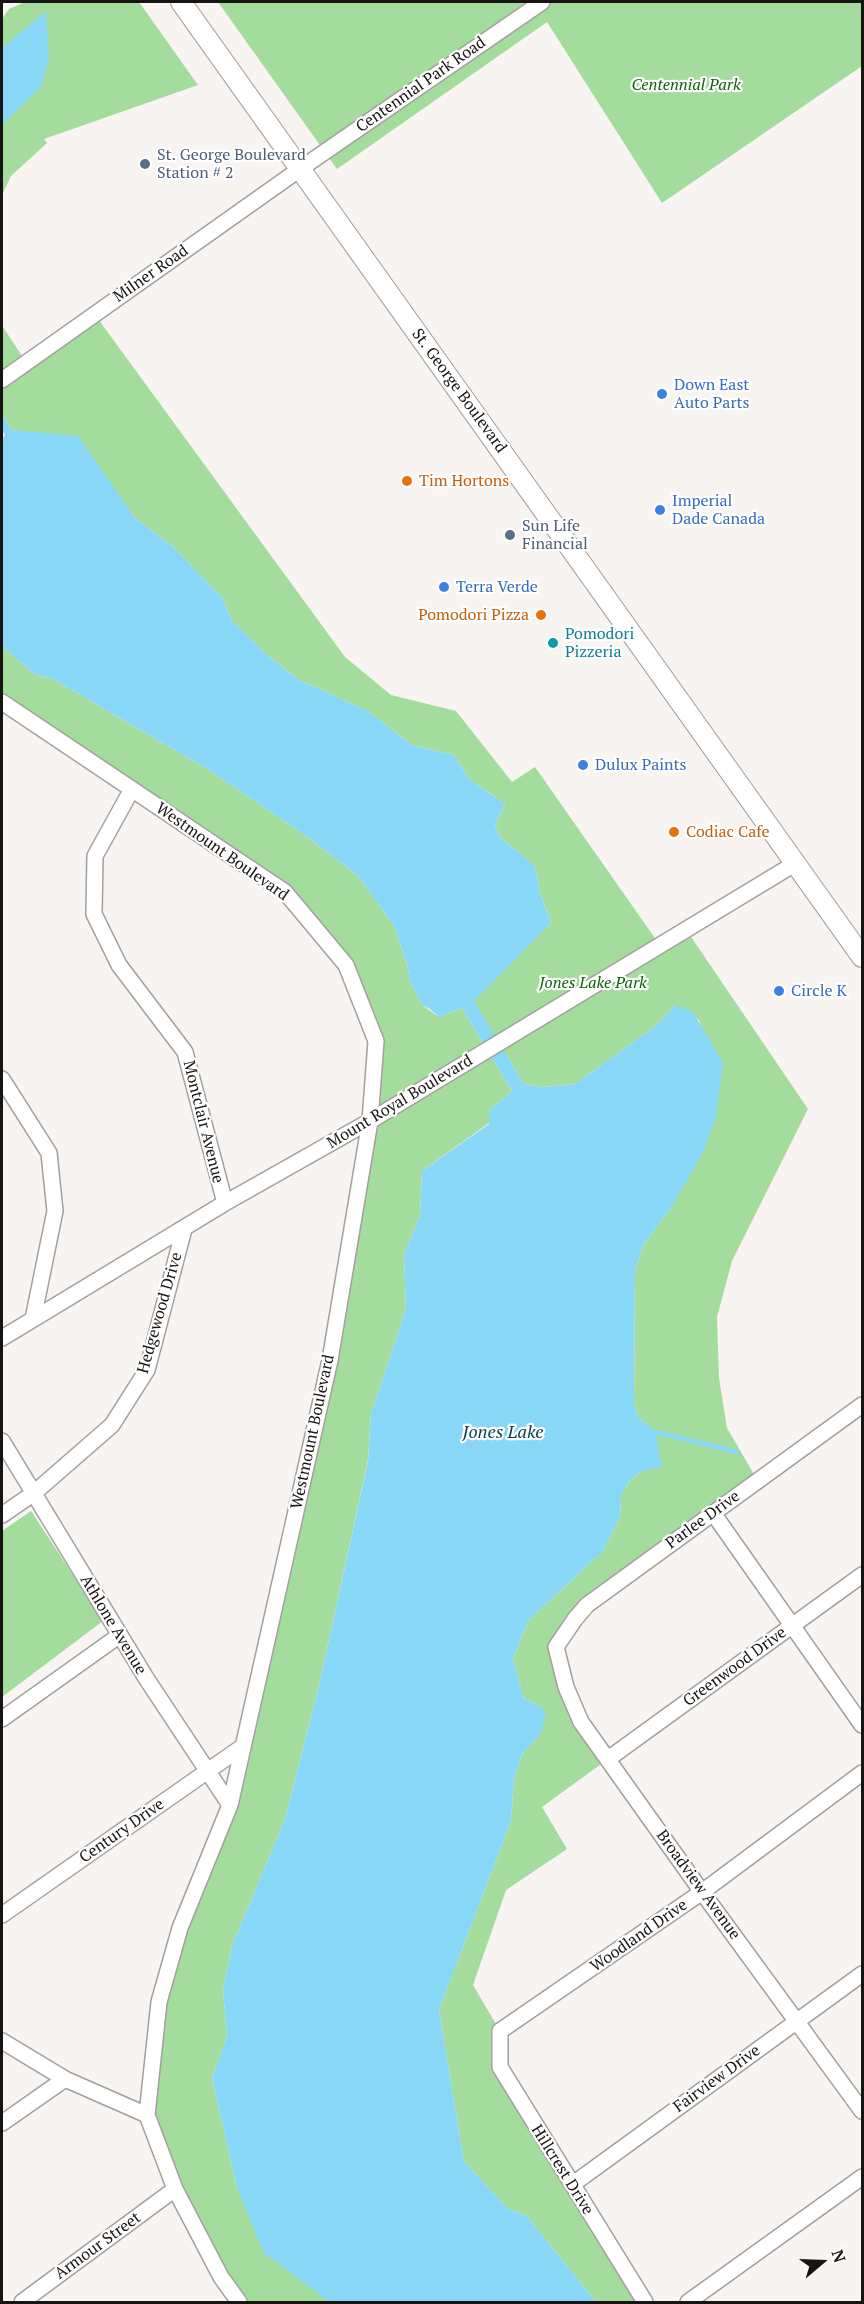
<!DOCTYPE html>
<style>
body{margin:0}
#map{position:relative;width:864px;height:2304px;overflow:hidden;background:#f7f4f1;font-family:"PT Serif",serif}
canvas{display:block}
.frame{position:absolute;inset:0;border:3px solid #161514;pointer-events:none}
.north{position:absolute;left:792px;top:2232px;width:60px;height:60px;-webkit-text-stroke:4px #fff;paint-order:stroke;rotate:71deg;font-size:16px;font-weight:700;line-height:24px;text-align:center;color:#161514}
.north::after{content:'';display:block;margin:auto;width:21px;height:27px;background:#161514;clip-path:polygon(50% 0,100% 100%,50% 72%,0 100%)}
</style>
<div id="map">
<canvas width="864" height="2304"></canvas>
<div class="frame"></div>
<div class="north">N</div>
</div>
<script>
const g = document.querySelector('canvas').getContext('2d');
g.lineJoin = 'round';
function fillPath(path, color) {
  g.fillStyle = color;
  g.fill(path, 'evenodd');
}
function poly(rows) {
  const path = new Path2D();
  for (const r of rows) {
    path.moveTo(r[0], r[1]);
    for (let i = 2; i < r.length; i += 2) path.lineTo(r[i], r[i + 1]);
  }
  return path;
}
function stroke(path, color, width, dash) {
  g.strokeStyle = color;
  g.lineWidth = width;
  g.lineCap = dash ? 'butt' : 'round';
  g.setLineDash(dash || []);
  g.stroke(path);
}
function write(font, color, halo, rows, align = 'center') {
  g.font = font + ' "PT Serif",serif';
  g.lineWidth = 4.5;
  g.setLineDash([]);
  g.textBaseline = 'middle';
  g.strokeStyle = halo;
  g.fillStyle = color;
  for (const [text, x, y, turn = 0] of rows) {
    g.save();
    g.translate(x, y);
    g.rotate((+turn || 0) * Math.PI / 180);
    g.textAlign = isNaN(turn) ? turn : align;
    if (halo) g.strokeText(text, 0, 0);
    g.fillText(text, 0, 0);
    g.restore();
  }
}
const green = poly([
 [25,2,139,2,198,85,44,139,47,143,11,176,2,195,2,89,46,12,2,48,2,19,9,9],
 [218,2,862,2,862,66,662,203,547,22,337,169],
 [90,308,345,657,391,695,456,711,512,782,535,767,657,941,683,925,808,1109,732,1261,717,1317,719,1378,727,1428,755,1476,587,1605,556,1647,566,1687,608,1759,542,1807,567,1849,506,1890,473,1985,500,2031,500,2067,645,2302,596,2302,526,2215,508,2209,464,2161,439,2010,511,1821,514,1779,522,1754,540,1735,540,1706,524,1699,513,1659,528,1621,603,1551,620,1517,621,1495,630,1480,642,1471,656,1432,638,1417,634,1403,635,1270,644,1244,673,1205,703,1031,699,1020,675,1005,657,1025,575,1084,543,1087,524,1084,473,1000,551,923,540,893,535,866,500,837,495,825,505,804,469,779,454,755,412,745,368,711,297,679,266,654,232,621,221,596,171,545,135,518,78,437,12,430,2,415,2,319,3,327,22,356],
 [2,646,34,674,53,679,209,770,305,835,358,876,394,926,407,964,410,981,422,1005,439,1017,462,1008,512,1091,489,1111,489,1123,422,1171,420,1215,404,1255,406,1309,371,1413,368,1460,318,1690,285,1819,232,1946,223,1990,227,2037,212,2078,237,2188,329,2302,239,2302,221,2277,147,2115,159,2002,230,1805,330,1360,376,1041,346,965,285,892,2,702],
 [31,1511,103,1621,2,1697,2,1531]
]);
const water = poly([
 [46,11,49,60,41,87,2,125,2,48],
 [2,415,12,430,78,436,135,518,171,545,221,596,232,621,266,654,297,679,368,711,412,745,454,755,469,779,505,804,495,825,500,837,535,866,540,893,551,923,474,1001,524,1084,543,1087,575,1084,657,1025,675,1005,693,1012,723,1063,716,1117,704,1150,673,1205,644,1244,635,1270,634,1403,638,1417,656,1432,662,1467,642,1471,630,1480,621,1495,620,1517,603,1551,528,1621,513,1659,524,1699,540,1706,546,1713,540,1735,522,1754,514,1779,511,1821,439,2010,464,2161,508,2209,526,2215,596,2302,329,2302,264,2253,237,2188,212,2078,227,2037,223,1990,232,1946,285,1819,318,1690,368,1461,371,1413,406,1309,404,1255,420,1215,422,1171,489,1124,489,1111,512,1091,462,1008,439,1017,430,1009,422,1005,410,981,407,964,394,926,358,876,305,835,209,770,53,679,34,674,2,646,2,439,5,435,2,430]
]);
const stream = poly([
 [656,1432,737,1452]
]);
const minor = poly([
 [2,380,300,169,542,2],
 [2,702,285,892,346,965,376,1041,370,1121,330,1360,230,1805,180,1928,159,2002,147,2115,175,2189,221,2277,239,2302],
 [132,789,95,856,94,914,119,965,185,1052,225,1203],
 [2,1079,49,1153,55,1211,33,1319],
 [2,1338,225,1203,370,1121,796,863],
 [862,1405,587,1605,575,1619,556,1647,566,1687,581,1722,702,1892,862,2111],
 [2,1441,146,1678,230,1805],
 [713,1513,862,1725],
 [2,1515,34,1493,112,1425,147,1370,184,1229],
 [2,1719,120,1635],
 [608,1759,862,1575],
 [2,1915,242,1747],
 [2,2041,65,2079,147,2115],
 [2,2123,65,2079],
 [573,2184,862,1974],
 [22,2302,175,2189],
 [645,2302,500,2067,500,2031,702,1892,862,1773],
 [688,2302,862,2177]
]);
const major = poly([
 [181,2,862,957]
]);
const markers = [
 [145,164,6,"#5c6f8a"],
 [662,394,6,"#3f7fe0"],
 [407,481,6,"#e8710a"],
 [660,510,6,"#3f7fe0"],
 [510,535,6,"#5c6f8a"],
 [444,587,6,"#3f7fe0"],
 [541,615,6,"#e8710a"],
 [553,643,6,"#0f9aa8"],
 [583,765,6,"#3f7fe0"],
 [674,832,6,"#e8710a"],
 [779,991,6,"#3f7fe0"]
];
const streetNames = [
 ["Centennial Park Road",421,85,-35],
 ["Milner Road",151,274,-35],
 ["St. George Boulevard",459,391,54],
 ["Westmount Boulevard",222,852,35],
 ["Mount Royal Boulevard",400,1102,-31],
 ["Montclair Avenue",203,1122,76],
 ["Hedgewood Drive",160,1313,-74],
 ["Westmount Boulevard",313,1432,-78],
 ["Parlee Drive",703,1520,-36],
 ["Athlone Avenue",113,1625,59],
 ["Greenwood Drive",735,1667,-36],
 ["Century Drive",122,1831,-35],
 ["Broadview Avenue",698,1885,54],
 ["Woodland Drive",639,1936,-35],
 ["Fairview Drive",717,2079,-36],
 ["Hillcrest Drive",562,2170,58],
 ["Armour Street",98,2246,-36]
];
const parkNames = [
 ["Centennial Park",686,85],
 ["Jones Lake Park",593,983]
];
const serviceNames = [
 ["St. George Boulevard",157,155],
 ["Station # 2",157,173],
 ["Sun Life",522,526],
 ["Financial",522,544]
];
const shopNames = [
 ["Down East",674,385],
 ["Auto Parts",674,403],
 ["Imperial",672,501],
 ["Dade Canada",672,519],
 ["Terra Verde",456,587],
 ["Dulux Paints",595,765],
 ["Circle K",791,991]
];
const foodNames = [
 ["Tim Hortons",419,481],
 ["Pomodori Pizza",529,615,"right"],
 ["Codiac Cafe",686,832]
];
const cultureNames = [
 ["Pomodori",565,634],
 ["Pizzeria",565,652]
];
const waterNames = [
 ["Jones Lake",503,1433]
];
fillPath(green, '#a4dc9e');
fillPath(water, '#89d7f6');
stroke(stream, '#89d7f6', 4.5);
stroke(minor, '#a3a09e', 18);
stroke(major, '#a3a09e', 22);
stroke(minor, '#fff', 15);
stroke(major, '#fff', 20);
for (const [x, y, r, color] of markers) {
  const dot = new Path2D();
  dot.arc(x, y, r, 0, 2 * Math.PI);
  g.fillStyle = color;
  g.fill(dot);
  stroke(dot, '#fff', 2);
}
write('16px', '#161514', '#fff', streetNames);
write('italic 16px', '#0e630a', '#fff', parkNames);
write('16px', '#4e5e75', '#fff', serviceNames, 'left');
write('16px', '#366cbe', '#fff', shopNames, 'left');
write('16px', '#c56008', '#fff', foodNames, 'left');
write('16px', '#0d838f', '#fff', cultureNames, 'left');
write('italic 18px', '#0d3c4c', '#fff', waterNames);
</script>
